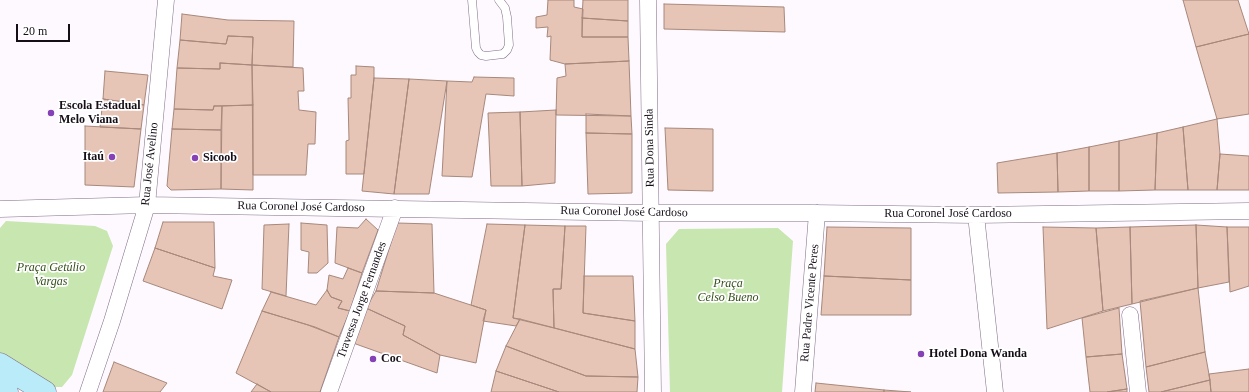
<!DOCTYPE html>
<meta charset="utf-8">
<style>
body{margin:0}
#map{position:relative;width:1249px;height:392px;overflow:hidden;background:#fdf9ff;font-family:"Times New Roman",serif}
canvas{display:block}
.scale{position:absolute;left:16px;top:24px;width:54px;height:18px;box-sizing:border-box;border:2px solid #150e17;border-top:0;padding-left:5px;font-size:12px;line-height:14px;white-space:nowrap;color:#150e17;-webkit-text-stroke:3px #fff;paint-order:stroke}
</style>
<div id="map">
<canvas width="1249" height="392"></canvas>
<div class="scale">20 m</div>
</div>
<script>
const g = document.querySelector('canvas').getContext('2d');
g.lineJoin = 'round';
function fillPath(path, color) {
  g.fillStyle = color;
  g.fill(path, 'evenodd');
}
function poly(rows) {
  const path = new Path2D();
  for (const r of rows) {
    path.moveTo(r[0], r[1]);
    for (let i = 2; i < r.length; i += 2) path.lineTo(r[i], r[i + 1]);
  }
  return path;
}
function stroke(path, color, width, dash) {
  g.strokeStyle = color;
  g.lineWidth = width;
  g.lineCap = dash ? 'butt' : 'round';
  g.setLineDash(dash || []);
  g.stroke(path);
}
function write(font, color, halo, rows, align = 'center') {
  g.font = font + ' "Times New Roman",serif';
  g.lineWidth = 3.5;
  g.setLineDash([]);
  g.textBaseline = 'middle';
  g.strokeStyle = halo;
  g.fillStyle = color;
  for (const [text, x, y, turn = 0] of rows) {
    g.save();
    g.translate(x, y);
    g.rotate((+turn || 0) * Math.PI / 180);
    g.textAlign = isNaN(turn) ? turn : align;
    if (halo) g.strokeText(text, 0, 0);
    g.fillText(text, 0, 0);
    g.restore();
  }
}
const green = poly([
 [6,221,95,226,107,231,113,246,72,375,62,387,48,387,0,355,0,228],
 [778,228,793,241,782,392,670,392,666,244,679,229]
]);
const building = poly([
 [548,0,574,0,574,7,583,9,582,37,628,37,629,61,565,64,550,60,551,36,547,37,548,27,536,28,536,17,547,15,548,0],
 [583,0,628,0,628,21,582,18,583,0],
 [1183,0,1238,0,1249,34,1196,47,1183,0],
 [664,4,784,7,785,32,664,29,664,4],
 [182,14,228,20,294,21,293,67,252,65,253,37,228,36,226,44,180,40,182,14],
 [582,18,628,21,628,37,582,37,582,18],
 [1249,34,1249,114,1217,119,1196,47,1249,34],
 [228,36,253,37,252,65,220,63,220,69,177,68,180,40,226,44,228,36],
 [629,61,631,116,556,115,557,78,566,76,565,64,629,61],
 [220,63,252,65,253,105,214,106,213,110,174,109,177,68,220,69,220,63],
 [252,65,303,68,304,91,298,91,299,110,316,112,315,144,308,144,306,175,253,175,252,65],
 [356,66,374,67,374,78,364,174,346,174,346,141,349,140,348,98,351,98,351,75,356,75,356,66],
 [105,71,148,75,144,105,103,99,105,71],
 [474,77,514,78,514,96,486,94,472,177,442,176,447,81,472,82,474,77],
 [374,78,409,79,394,194,362,191,374,78],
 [409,79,447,81,429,194,394,194,409,79],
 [103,99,144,105,141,129,100,127,103,99],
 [253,105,253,190,221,189,222,106,253,105],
 [214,106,222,106,221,130,172,129,174,109,213,110,214,106],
 [556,110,555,183,522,186,520,112,556,110],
 [520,112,522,186,491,186,488,113,520,112],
 [586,114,631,116,632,134,586,133,586,114],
 [1217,119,1220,154,1217,190,1188,190,1183,127,1217,119],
 [85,126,141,129,134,187,85,185,85,126],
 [1183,127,1188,190,1155,190,1157,133,1183,127],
 [665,128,713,129,713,191,668,190,665,128],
 [172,129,221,130,221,189,171,190,167,186,172,129],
 [586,133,632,134,632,193,588,194,586,133],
 [1157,133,1155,190,1119,191,1119,141,1157,133],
 [1119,141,1119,191,1089,191,1089,147,1119,141],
 [1089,147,1089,191,1058,192,1057,153,1089,147],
 [1057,153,1058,192,998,193,997,163,1057,153],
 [1220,154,1249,156,1249,190,1217,190,1220,154],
 [366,219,378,230,362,273,335,263,337,227,358,228,366,219],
 [163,222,214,222,215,268,155,248,163,222],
 [301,223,327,225,328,263,317,273,308,273,309,252,301,250,301,223],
 [397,223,432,224,434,293,376,291,397,223],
 [289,224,286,296,262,289,264,225,289,224],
 [487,224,525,225,513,318,520,319,516,326,483,321,486,310,471,305,487,224],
 [525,225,565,226,561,289,553,289,554,328,513,318,525,225],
 [1196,225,1198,288,1132,304,1130,227,1196,225],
 [1196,225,1227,227,1229,282,1198,288,1196,225],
 [565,226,586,226,583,313,635,321,635,349,554,328,553,289,561,289,565,226],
 [827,227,911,228,911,280,824,276,827,227],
 [1043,227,1096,228,1103,311,1047,329,1043,227],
 [1130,227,1132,304,1103,311,1096,228,1130,227],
 [1227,227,1249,227,1249,286,1230,292,1227,227],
 [155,248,215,268,213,276,232,280,222,309,143,281,155,248],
 [348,268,362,273,350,311,338,308,342,301,331,297,327,290,329,275,343,279,348,268],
 [584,276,633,276,635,321,583,313,584,276],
 [824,276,911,280,911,315,821,315,824,276],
 [1198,288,1205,352,1146,367,1140,301,1198,288],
 [327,290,331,297,342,301,338,308,350,311,339,337,315,327,262,311,271,292,316,305,327,290],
 [376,291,434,293,486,310,476,363,440,355,403,335,405,326,366,308,376,291],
 [366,308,405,326,403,335,440,355,437,373,353,343,366,308],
 [1119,308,1122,354,1086,357,1082,318,1119,308],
 [262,311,308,325,339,337,320,392,271,392,236,373,262,311],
 [520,319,635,349,638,377,586,376,506,346,520,319],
 [506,346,586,376,638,377,637,392,559,392,496,371,506,346],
 [1205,352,1210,380,1161,392,1149,392,1146,367,1205,352],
 [1122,354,1127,389,1107,392,1090,392,1086,357,1122,354],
 [114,362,167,383,160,392,103,392,114,362],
 [1249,369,1249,392,1211,392,1209,374,1249,369],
 [496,371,559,392,491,392,496,371],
 [1210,380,1211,392,1161,392,1210,380],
 [816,383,884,390,884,392,815,392,816,383],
 [257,384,271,392,251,392,257,384],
 [1127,389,1127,392,1107,392,1127,389],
 [884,390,911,392,884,392,884,390]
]);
const service = poly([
 [472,0,476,48,478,52,481,55,486,56,503,54,507,50,509,45,507,17,505,8,499,0]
]);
const minor = poly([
 [648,0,653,392],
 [0,209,147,205,651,213,811,213,976,215,1249,211],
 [976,215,995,392],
 [1130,315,1138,392],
 [88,392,112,321,147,205,166,0],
 [329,392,395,208],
 [803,392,817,213]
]);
const secondary = poly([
 [0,364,45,392],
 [0,387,7,392]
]);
const markers = [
 [51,113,4,"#8541b5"],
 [112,157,4,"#8541b5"],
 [195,158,4,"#8541b5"],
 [921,354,4,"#8541b5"],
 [373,359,4,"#8541b5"]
];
const poiNames = [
 ["Escola Estadual",59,106],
 ["Melo Viana",59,120],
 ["Itaú",104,157,"right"],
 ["Sicoob",203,158],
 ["Hotel Dona Wanda",929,354],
 ["Coc",381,359]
];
const streetNames = [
 ["Rua Dona Sinda",650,148,-91],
 ["Rua José Avelino",150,164,-84],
 ["Rua Coronel José Cardoso",301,207,1],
 ["Rua Coronel José Cardoso",624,212,1],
 ["Rua Coronel José Cardoso",948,214],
 ["Travessa Jorge Fernandes",362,300,-70],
 ["Rua Padre Vicente Peres",810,303,-85]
];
const parkNames = [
 ["Praça Getúlio",51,268],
 ["Vargas",51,282],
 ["Praça",728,284],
 ["Celso Bueno",728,298]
];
fillPath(green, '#c7e6b0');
fillPath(building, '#e6c4b6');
stroke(building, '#a7887b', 1);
stroke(service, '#816e87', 9);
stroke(minor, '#816e87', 17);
stroke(secondary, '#816e87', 23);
stroke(service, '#fff', 8);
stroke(minor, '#fff', 16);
stroke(secondary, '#baebf8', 22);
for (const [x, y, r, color] of markers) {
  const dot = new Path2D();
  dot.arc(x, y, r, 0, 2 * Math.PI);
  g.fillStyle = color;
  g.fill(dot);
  stroke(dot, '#fff', 1.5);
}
write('bold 12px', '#150e17', '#fff', poiNames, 'left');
write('12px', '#150e17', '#fff', streetNames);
write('italic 12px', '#334e18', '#fff', parkNames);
</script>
